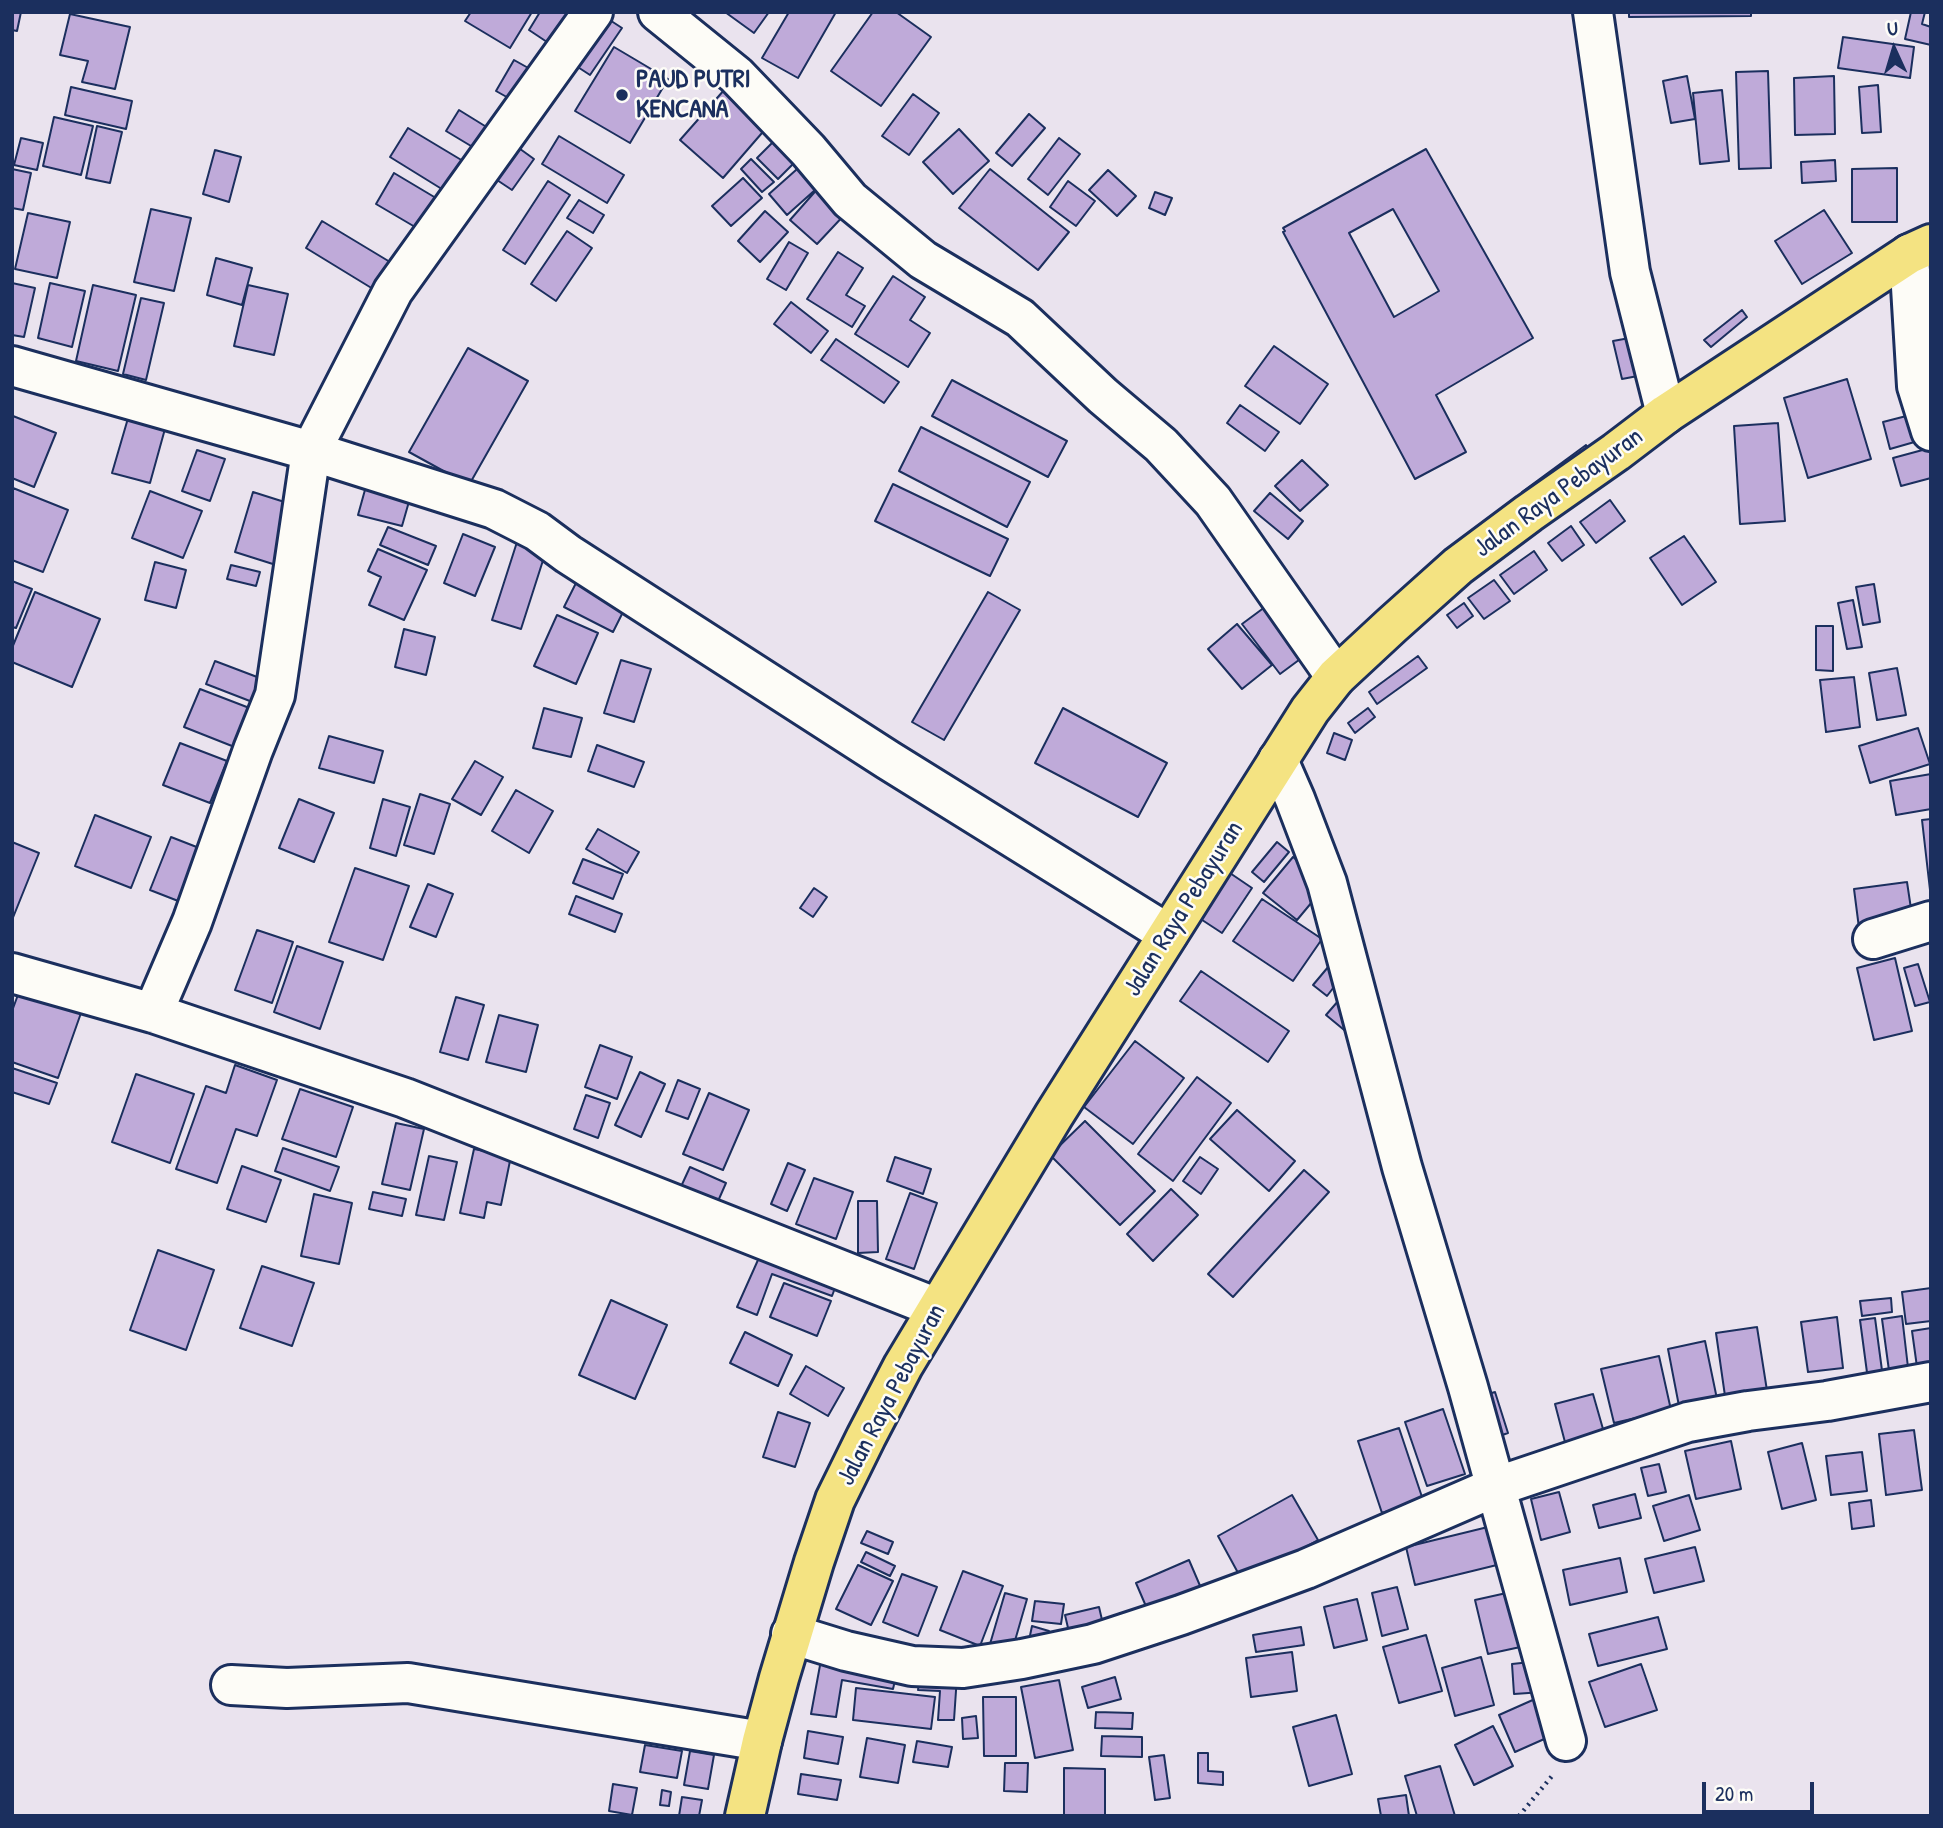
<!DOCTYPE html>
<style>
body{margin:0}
#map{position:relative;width:1943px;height:1828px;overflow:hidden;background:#eae3ee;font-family:"Patrick Hand",sans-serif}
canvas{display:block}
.frame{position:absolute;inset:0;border:14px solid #1b2f5e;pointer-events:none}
.north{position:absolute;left:1859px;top:14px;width:70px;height:70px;-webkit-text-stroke:5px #fdfcf7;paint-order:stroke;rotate:356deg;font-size:19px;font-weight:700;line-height:28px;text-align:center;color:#1b2f5e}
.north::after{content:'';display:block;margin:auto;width:24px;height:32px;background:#1b2f5e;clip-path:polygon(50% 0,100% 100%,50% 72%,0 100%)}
.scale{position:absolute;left:1702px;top:1782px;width:112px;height:32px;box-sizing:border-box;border:4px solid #1b2f5e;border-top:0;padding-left:9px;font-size:21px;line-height:24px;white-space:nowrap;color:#1b2f5e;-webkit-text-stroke:5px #fdfcf7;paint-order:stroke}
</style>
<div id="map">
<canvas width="1943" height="1828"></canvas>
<div class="frame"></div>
<div class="north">U</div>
<div class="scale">20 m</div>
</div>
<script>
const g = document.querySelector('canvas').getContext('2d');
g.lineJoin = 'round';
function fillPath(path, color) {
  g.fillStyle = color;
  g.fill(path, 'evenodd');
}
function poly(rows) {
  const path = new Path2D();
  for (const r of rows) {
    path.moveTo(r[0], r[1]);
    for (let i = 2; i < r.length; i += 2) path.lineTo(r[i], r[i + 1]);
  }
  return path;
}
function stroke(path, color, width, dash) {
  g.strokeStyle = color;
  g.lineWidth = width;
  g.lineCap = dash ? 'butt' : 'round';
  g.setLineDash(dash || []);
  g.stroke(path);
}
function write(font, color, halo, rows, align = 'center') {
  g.font = font + ' "Patrick Hand",sans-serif';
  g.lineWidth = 5;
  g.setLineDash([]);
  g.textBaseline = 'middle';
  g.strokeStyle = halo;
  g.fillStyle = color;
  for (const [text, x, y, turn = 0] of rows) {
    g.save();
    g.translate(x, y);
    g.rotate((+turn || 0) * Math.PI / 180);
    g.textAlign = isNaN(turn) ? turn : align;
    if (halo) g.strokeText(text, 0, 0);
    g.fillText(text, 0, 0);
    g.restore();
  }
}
const building = poly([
 [12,12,21,12,17,31,12,30,12,12],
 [471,12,532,12,510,48,465,21,471,12],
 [540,12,576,12,553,46,529,30,540,12],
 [725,12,769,12,754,33,725,12],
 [789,12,836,12,798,78,762,58,789,12],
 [873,12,896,12,931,37,881,106,831,71,873,12],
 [1629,12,1751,12,1751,16,1629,17,1629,12],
 [1911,12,1925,12,1922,24,1931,27,1931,45,1905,39,1911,12],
 [599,13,622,28,590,75,567,60,599,13],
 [70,14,130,27,115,89,82,82,88,61,60,55,70,14],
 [1843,37,1914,47,1910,78,1838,68,1843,37],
 [614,47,668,79,630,143,575,111,614,47],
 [514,60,539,74,521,105,496,91,514,60],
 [1768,71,1771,168,1739,169,1736,72,1768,71],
 [1687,76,1695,119,1671,123,1663,81,1687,76],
 [1834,76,1835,134,1795,135,1794,78,1834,76],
 [1878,85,1881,132,1862,133,1859,87,1878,85],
 [71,87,132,101,126,129,65,115,71,87],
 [725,89,768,126,723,178,680,140,725,89],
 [1722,90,1729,161,1700,164,1693,93,1722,90],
 [913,94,939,113,909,155,882,136,913,94],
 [459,110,493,131,481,152,446,131,459,110],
 [1029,114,1045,128,1012,166,996,153,1029,114],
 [54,117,93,126,81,175,43,166,54,117],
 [97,126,122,132,110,183,86,178,97,126],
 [408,128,463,161,445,191,390,157,408,128],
 [959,129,989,161,953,194,923,162,959,129],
 [781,134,802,155,778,179,757,158,781,134],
 [559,136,624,175,607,203,542,164,559,136],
 [21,138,43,143,37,170,14,165,21,138],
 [1059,138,1080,154,1048,195,1028,179,1059,138],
 [516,146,534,159,512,190,494,178,516,146],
 [1426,149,1533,338,1436,395,1466,452,1415,479,1283,232,1285,231,1283,228,1426,149],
 [1393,209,1439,291,1394,317,1349,233,1393,209],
 [215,150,241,157,229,202,203,194,215,150],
 [751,159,774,182,762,192,741,169,751,159],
 [1835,160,1836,181,1802,183,1801,162,1835,160],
 [805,162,824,182,787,215,769,194,805,162],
 [1897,168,1897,222,1852,222,1852,169,1897,168],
 [12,169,31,173,23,210,12,208,12,169],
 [990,169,1069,232,1038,270,959,208,990,169],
 [1108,170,1136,196,1117,216,1089,190,1108,170],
 [394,173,446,204,427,234,376,204,394,173],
 [743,178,762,198,731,226,712,206,743,178],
 [548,181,570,195,525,264,503,250,548,181],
 [1068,181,1095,201,1076,226,1050,207,1068,181],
 [820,186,848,211,817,244,790,220,820,186],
 [1155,192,1172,198,1165,215,1149,208,1155,192],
 [579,200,604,215,593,233,567,218,579,200],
 [151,209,191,218,174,291,134,282,151,209],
 [1824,210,1852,253,1802,284,1775,241,1824,210],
 [765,211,788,232,760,262,738,241,765,211],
 [28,213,70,222,57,278,15,269,28,213],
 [322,221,395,265,378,292,306,248,322,221],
 [567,231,592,248,556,301,531,284,567,231],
 [789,242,808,253,786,290,767,279,789,242],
 [838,252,863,268,846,295,865,306,852,327,807,299,838,252],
 [216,258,252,268,242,305,207,295,216,258],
 [893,276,925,297,910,320,930,333,908,367,855,334,893,276],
 [12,283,35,288,24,337,12,335,12,283],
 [50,283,85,291,72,347,38,338,50,283],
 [93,285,136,295,118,371,76,361,93,285],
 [248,285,288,294,274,355,234,346,248,285],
 [141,298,164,303,146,380,123,374,141,298],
 [791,302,828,331,811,353,774,324,791,302],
 [1742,310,1747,317,1711,347,1704,340,1742,310],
 [1635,337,1643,375,1622,379,1613,341,1635,337],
 [836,339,899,382,884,403,821,360,836,339],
 [1274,346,1328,384,1300,424,1245,386,1274,346],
 [468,348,528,381,469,485,409,452,468,348],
 [1847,379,1871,459,1808,478,1784,398,1847,379],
 [952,380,1067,441,1048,477,932,416,952,380],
 [1240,405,1279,432,1265,451,1227,423,1240,405],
 [131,408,168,418,150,483,112,473,131,408],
 [1918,413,1925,439,1890,449,1883,422,1918,413],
 [13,416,56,433,34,487,12,478,13,416],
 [1778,423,1785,521,1740,524,1734,426,1778,423],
 [921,427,1030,482,1007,527,899,471,921,427],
 [1586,445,1595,457,1531,504,1522,492,1586,445],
 [1930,448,1931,478,1901,486,1893,458,1930,448],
 [197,450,225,459,210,501,182,491,197,450],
 [1302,460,1328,485,1300,511,1275,486,1302,460],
 [368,479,412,491,402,526,358,515,368,479],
 [893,484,1008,539,990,576,875,521,893,484],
 [13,488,68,510,43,572,12,560,13,488],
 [150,491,202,511,183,558,132,538,150,491],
 [253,492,294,505,276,565,235,552,253,492],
 [1270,493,1303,521,1288,539,1254,511,1270,493],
 [1610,500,1625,521,1596,543,1580,522,1610,500],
 [1571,526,1584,545,1562,561,1548,543,1571,526],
 [388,527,436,546,428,565,380,545,388,527],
 [463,534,495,547,475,596,444,583,463,534],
 [1684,536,1716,582,1682,605,1650,558,1684,536],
 [517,542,546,551,521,629,492,620,517,542],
 [378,549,427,570,404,620,369,605,381,577,368,571,378,549],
 [1534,551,1547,570,1514,594,1500,575,1534,551],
 [155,562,186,570,176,608,145,600,155,562],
 [231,565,260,572,256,586,227,579,231,565],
 [1494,580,1510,601,1484,619,1468,598,1494,580],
 [12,581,32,589,16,628,12,627,12,581],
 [577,581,626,606,613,632,564,607,577,581],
 [1874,584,1880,622,1863,625,1856,587,1874,584],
 [35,592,100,619,72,687,12,662,12,648,35,592],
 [988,592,1020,610,944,740,912,722,988,592],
 [1853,600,1862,647,1847,649,1838,603,1853,600],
 [1464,603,1473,616,1457,628,1447,615,1464,603],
 [1269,604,1307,654,1280,674,1242,624,1269,604],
 [557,615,598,633,576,684,534,666,557,615],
 [1237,624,1272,665,1242,689,1208,649,1237,624],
 [1816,626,1833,626,1833,671,1816,670,1816,626],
 [404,629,435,637,426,675,395,667,404,629],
 [1418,656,1427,668,1377,704,1369,692,1418,656],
 [621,660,651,669,634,722,604,713,621,660],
 [215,661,265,680,255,703,206,684,215,661],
 [1897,668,1906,715,1877,720,1869,673,1897,668],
 [1854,677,1860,727,1826,732,1820,680,1854,677],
 [200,689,252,709,237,748,184,727,200,689],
 [544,708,582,718,571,757,533,748,544,708],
 [1063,708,1167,763,1138,817,1035,763,1063,708],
 [1368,708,1375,717,1355,733,1348,723,1368,708],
 [1918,728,1930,764,1870,783,1859,746,1918,728],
 [1334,733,1352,740,1345,760,1327,753,1334,733],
 [329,736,383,751,374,783,319,768,329,736],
 [180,743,227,761,210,803,163,785,180,743],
 [597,745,644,762,634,787,588,771,597,745],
 [475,761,503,777,481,815,452,799,475,761],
 [1931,774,1931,809,1896,815,1890,781,1931,774],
 [516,790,553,811,529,853,492,831,516,790],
 [420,794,450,804,434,854,404,845,420,794],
 [299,799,334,813,314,862,279,848,299,799],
 [383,799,410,807,396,856,370,848,383,799],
 [95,815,151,837,131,888,75,866,95,815],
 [1931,819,1931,890,1930,890,1922,820,1931,819],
 [598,829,639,852,627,873,586,849,598,829],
 [171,837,212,853,191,906,150,890,171,837],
 [12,842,39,853,12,920,12,842],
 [1277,842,1289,852,1264,882,1252,872,1277,842],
 [1293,857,1327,884,1297,920,1263,893,1293,857],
 [583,859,623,874,613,899,573,883,583,859],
 [355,868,409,886,383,960,329,942,355,868],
 [1224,869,1252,888,1222,933,1193,914,1224,869],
 [1907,882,1913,922,1859,928,1854,889,1907,882],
 [428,884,453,894,436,937,410,927,428,884],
 [814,888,827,897,813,917,800,908,814,888],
 [576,896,622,914,615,932,569,914,576,896],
 [1262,899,1322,939,1293,981,1233,941,1262,899],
 [257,930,293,942,272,1003,235,990,257,930],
 [297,946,343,962,320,1029,274,1012,297,946],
 [1895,958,1912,1031,1874,1040,1857,968,1895,958],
 [1334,960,1347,970,1327,996,1313,985,1334,960],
 [1918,964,1930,1002,1915,1006,1904,968,1918,964],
 [1201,971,1289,1031,1268,1062,1180,1001,1201,971],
 [19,992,81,1013,58,1078,12,1062,12,1011,19,992],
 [456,997,484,1005,468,1060,440,1052,456,997],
 [1339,1000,1349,1034,1326,1015,1339,1000],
 [499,1015,538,1025,526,1072,486,1062,499,1015],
 [1135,1041,1184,1078,1133,1144,1084,1107,1135,1041],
 [600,1045,632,1057,617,1099,585,1087,600,1045],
 [235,1065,277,1080,257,1136,236,1129,217,1183,176,1169,206,1086,226,1093,235,1065],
 [12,1068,57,1083,49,1104,12,1092,12,1068],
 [640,1072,665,1084,641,1137,615,1125,640,1072],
 [136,1074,194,1094,170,1163,112,1142,136,1074],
 [1197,1077,1231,1103,1173,1181,1138,1154,1197,1077],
 [678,1080,700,1089,688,1119,666,1111,678,1080],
 [300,1089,353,1107,336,1157,282,1139,300,1089],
 [709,1093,749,1110,723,1170,683,1154,709,1093],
 [586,1095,610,1103,598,1138,574,1129,586,1095],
 [1237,1110,1295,1161,1269,1191,1210,1139,1237,1110],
 [1085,1121,1155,1191,1120,1225,1050,1155,1085,1121],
 [396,1123,424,1129,410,1190,382,1184,396,1123],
 [283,1148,339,1167,330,1191,275,1171,283,1148],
 [474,1149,511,1156,501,1205,487,1202,484,1218,460,1213,474,1149],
 [429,1156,457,1162,444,1220,416,1215,429,1156],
 [895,1157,931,1169,923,1194,887,1181,895,1157],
 [1200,1157,1218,1169,1201,1194,1183,1181,1200,1157],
 [788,1163,805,1170,787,1211,771,1204,788,1163],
 [242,1166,281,1180,266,1222,227,1209,242,1166],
 [690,1167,726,1183,715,1208,679,1191,690,1167],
 [1304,1170,1329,1192,1233,1297,1208,1274,1304,1170],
 [814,1178,853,1192,836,1239,796,1224,814,1178],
 [1171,1189,1198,1215,1153,1261,1127,1234,1171,1189],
 [373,1192,406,1199,402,1216,369,1209,373,1192],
 [910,1193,937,1203,914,1269,886,1259,910,1193],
 [314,1194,352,1203,339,1264,301,1256,314,1194],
 [858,1201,877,1201,878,1252,858,1253,858,1201],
 [158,1250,214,1270,186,1350,130,1330,158,1250],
 [762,1251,838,1280,832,1296,772,1274,757,1315,737,1307,762,1251],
 [262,1266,314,1283,292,1346,240,1328,262,1266],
 [784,1283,831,1301,817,1336,770,1317,784,1283],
 [1931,1288,1931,1321,1906,1324,1902,1292,1931,1288],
 [1891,1298,1892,1312,1862,1316,1860,1301,1891,1298],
 [611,1300,667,1325,635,1399,579,1375,611,1300],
 [1902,1316,1909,1376,1890,1378,1882,1319,1902,1316],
 [1837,1317,1843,1368,1808,1372,1801,1322,1837,1317],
 [1875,1318,1883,1378,1868,1380,1860,1320,1875,1318],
 [1757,1327,1768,1397,1726,1403,1716,1333,1757,1327],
 [1931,1328,1931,1365,1917,1367,1912,1331,1931,1328],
 [745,1332,792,1355,778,1386,730,1363,745,1332],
 [1705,1341,1717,1399,1679,1406,1668,1349,1705,1341],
 [1659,1356,1671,1410,1614,1423,1601,1369,1659,1356],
 [806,1366,844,1388,828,1416,790,1394,806,1366],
 [1495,1392,1508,1433,1488,1440,1475,1398,1495,1392],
 [1593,1394,1605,1436,1566,1446,1555,1404,1593,1394],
 [1443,1409,1465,1474,1427,1486,1405,1422,1443,1409],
 [778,1412,810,1423,795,1467,763,1457,778,1412],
 [1399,1428,1423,1500,1382,1513,1358,1441,1399,1428],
 [1914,1430,1922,1490,1886,1495,1879,1434,1914,1430],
 [1731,1441,1741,1489,1696,1499,1685,1451,1731,1441],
 [1802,1443,1816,1500,1782,1509,1768,1452,1802,1443],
 [1862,1452,1867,1491,1831,1495,1826,1456,1862,1452],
 [1659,1464,1666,1492,1648,1496,1641,1468,1659,1464],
 [1559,1492,1570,1532,1541,1540,1531,1499,1559,1492],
 [1635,1494,1641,1518,1599,1528,1593,1505,1635,1494],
 [1292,1495,1318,1540,1243,1582,1218,1536,1292,1495],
 [1689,1495,1700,1530,1664,1541,1653,1506,1689,1495],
 [1871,1500,1874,1526,1852,1529,1849,1503,1871,1500],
 [1492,1526,1501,1564,1415,1585,1406,1547,1492,1526],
 [867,1531,893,1542,888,1554,861,1543,867,1531],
 [1695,1547,1704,1581,1654,1593,1645,1559,1695,1547],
 [866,1552,895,1566,890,1576,861,1562,866,1552],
 [1620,1558,1627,1592,1570,1605,1563,1570,1620,1558],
 [1189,1560,1204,1595,1151,1618,1136,1583,1189,1560],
 [858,1565,893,1581,871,1625,836,1609,858,1565],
 [963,1571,1003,1586,980,1646,940,1630,963,1571],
 [902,1574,937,1587,918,1636,883,1622,902,1574],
 [1397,1587,1408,1629,1382,1636,1372,1593,1397,1587],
 [1511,1592,1525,1646,1488,1654,1475,1600,1511,1592],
 [1005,1593,1027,1599,1012,1651,990,1644,1005,1593],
 [1357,1599,1367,1640,1334,1648,1324,1607,1357,1599],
 [1035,1601,1064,1604,1061,1624,1032,1621,1035,1601],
 [1099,1607,1106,1637,1072,1645,1065,1615,1099,1607],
 [1658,1617,1667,1649,1598,1666,1589,1634,1658,1617],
 [1032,1626,1049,1631,1045,1649,1028,1645,1032,1626],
 [1301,1627,1304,1645,1256,1652,1253,1635,1301,1627],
 [1426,1635,1442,1691,1399,1703,1383,1647,1426,1635],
 [1292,1652,1297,1691,1251,1697,1246,1658,1292,1652],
 [1481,1657,1494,1705,1455,1716,1442,1668,1481,1657],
 [821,1660,897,1672,893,1689,842,1680,836,1717,811,1714,821,1660],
 [1540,1661,1543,1692,1514,1694,1512,1664,1540,1661],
 [1641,1664,1657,1710,1605,1727,1589,1682,1641,1664],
 [920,1674,957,1676,954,1720,938,1720,940,1691,918,1690,920,1674],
 [1115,1677,1121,1699,1088,1708,1082,1687,1115,1677],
 [1059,1680,1073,1750,1035,1758,1021,1687,1059,1680],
 [856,1688,935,1697,931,1729,853,1720,856,1688],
 [983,1697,1016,1697,1016,1756,984,1756,983,1697],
 [1535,1699,1551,1736,1515,1752,1499,1715,1535,1699],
 [1096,1712,1133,1713,1132,1729,1095,1728,1096,1712],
 [1336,1715,1352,1774,1309,1786,1293,1727,1336,1715],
 [976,1716,978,1738,963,1739,962,1718,976,1716],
 [1493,1726,1513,1766,1474,1785,1455,1745,1493,1726],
 [808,1731,843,1737,838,1764,804,1758,808,1731],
 [1102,1736,1142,1737,1142,1757,1101,1756,1102,1736],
 [867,1738,905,1745,898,1783,860,1777,867,1738],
 [917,1741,952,1747,948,1767,913,1762,917,1741],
 [645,1745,682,1751,677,1778,640,1772,645,1745],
 [690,1751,714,1755,708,1789,684,1785,690,1751],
 [1198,1753,1208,1753,1208,1771,1223,1772,1223,1785,1198,1783,1198,1753],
 [1164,1755,1170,1798,1155,1800,1149,1757,1164,1755],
 [1005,1763,1028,1763,1027,1792,1004,1791,1005,1763],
 [1440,1766,1455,1816,1417,1816,1405,1776,1440,1766],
 [1064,1768,1105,1769,1105,1816,1064,1816,1064,1768],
 [801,1774,841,1780,837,1800,798,1794,801,1774],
 [613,1784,637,1788,632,1815,609,1811,613,1784],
 [662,1790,671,1792,669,1806,660,1805,662,1790],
 [1406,1795,1409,1816,1381,1816,1378,1799,1406,1795],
 [682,1797,702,1800,699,1816,679,1816,682,1797]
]);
const path = poly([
 [1519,1816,1552,1776]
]);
const minor = poly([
 [658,12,736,75,808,150,850,200,923,260,1020,318,1103,396,1161,445,1213,501,1336,677],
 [1593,12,1630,272,1666,414],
 [1909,254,1917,386,1931,431],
 [12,366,311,451,494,509,537,531,568,554,888,760,1168,934],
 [1278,760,1295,799,1327,883,1402,1167,1468,1387,1566,1741],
 [1873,939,1931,921],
 [12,973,153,1013,405,1098,937,1308],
 [153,1013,192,922,253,750,275,695,311,451,393,291,593,12],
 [791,1634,846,1651,912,1666,963,1668,1022,1659,1093,1644,1181,1615,1306,1569,1495,1487,1688,1422,1748,1411,1827,1401,1931,1382],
 [231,1685,287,1688,408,1683,762,1741]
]);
const major = poly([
 [745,1816,762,1741,779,1678,814,1562,835,1500,866,1437,903,1366,1054,1115,1310,710,1336,677,1392,625,1458,566,1529,513,1616,452,1666,414,1909,254,1931,244]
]);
const markers = [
 [622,95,7,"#1b2f5e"]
];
const poiNames = [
 ["PAUD PUTRI",636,80],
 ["KENCANA",636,110]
];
const streetNames = [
 ["Jalan Raya Pebayuran",1559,493,-36],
 ["Jalan Raya Pebayuran",1184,909,-58],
 ["Jalan Raya Pebayuran",892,1395,-62]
];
fillPath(building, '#bfaad9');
stroke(building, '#1b2f5e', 2);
stroke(minor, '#1b2f5e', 44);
stroke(major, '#1b2f5e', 44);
stroke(path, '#1b2f5e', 4.5, [2, 5]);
stroke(minor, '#fdfcf7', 38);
stroke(major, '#f4e382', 38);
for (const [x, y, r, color] of markers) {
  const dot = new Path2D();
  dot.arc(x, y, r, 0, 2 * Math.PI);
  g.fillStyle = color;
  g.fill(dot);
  stroke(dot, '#fdfcf7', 2.5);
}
write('bold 26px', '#1b2f5e', '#fdfcf7', poiNames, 'left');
write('26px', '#1b2f5e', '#fdfcf7', streetNames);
</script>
